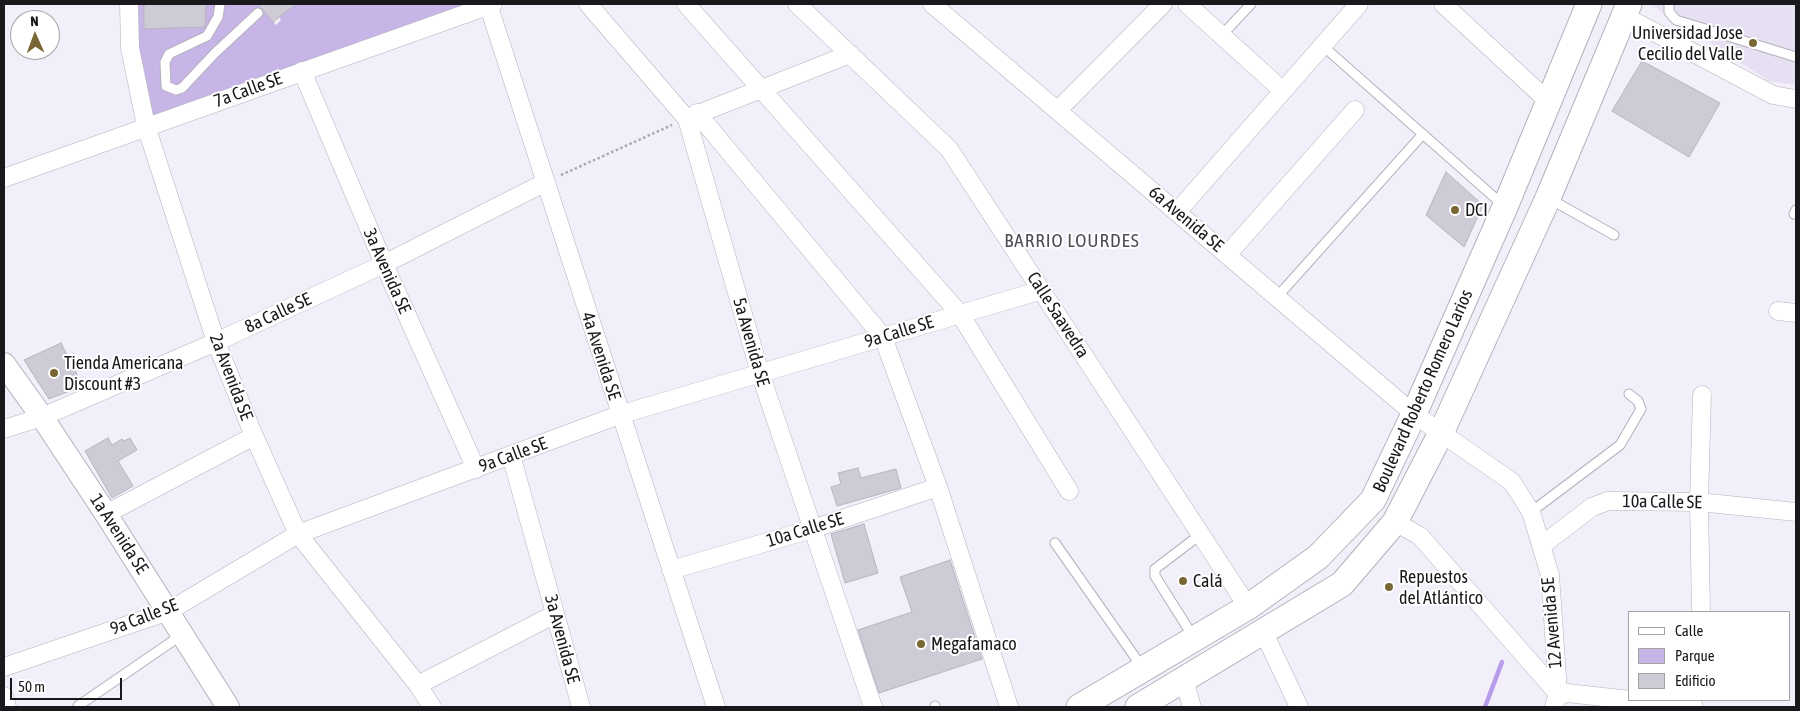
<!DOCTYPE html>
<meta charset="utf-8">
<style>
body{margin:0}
#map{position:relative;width:1800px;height:711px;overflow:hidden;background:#f2eefa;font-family:"Asap Condensed",sans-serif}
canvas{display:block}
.frame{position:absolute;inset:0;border:5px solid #19181c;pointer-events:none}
.legend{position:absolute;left:1628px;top:611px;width:162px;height:90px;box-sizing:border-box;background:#fff;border:1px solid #a3a3a4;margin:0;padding:6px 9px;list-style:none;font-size:15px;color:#19181c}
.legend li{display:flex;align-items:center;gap:10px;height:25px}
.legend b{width:25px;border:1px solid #a3a3a4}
.north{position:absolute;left:10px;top:10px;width:50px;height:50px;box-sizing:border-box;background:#fff;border:1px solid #a3a3a4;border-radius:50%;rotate:358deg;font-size:14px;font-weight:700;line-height:20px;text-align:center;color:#19181c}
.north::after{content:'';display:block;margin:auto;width:18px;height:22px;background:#786634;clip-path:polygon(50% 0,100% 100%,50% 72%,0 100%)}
.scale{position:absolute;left:10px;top:678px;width:112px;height:22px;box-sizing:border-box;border:2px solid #19181c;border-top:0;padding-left:6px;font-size:15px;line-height:18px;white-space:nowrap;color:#19181c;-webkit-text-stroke:4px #fff;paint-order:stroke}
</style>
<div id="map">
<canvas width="1800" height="711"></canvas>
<div class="frame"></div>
<ul class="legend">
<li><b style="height:6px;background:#fff"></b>Calle</li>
<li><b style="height:14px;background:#c6b5e6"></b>Parque</li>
<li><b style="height:14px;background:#cecbd6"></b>Edificio</li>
</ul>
<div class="north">N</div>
<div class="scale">50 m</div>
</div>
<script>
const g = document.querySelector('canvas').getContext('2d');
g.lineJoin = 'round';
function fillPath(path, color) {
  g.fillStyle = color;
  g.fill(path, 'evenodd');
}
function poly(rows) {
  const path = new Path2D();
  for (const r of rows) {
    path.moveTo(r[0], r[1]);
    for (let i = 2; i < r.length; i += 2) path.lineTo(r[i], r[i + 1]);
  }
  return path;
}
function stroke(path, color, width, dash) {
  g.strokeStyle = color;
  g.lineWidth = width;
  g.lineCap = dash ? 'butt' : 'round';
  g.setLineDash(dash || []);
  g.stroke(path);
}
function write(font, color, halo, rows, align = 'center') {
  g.font = font + ' "Asap Condensed",sans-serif';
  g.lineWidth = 4;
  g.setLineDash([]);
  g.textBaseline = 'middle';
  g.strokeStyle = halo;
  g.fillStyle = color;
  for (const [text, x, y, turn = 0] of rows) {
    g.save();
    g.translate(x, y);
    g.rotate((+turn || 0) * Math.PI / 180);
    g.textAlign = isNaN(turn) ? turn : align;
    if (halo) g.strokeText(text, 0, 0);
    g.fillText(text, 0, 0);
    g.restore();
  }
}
const built = poly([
 [1650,4,1796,4,1796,85,1769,81]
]);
const green = poly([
 [136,4,258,4,276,25,281,20,279,17,296,4,479,4,154,120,139,56]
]);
const stream = poly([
 [1485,707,1502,662]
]);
const building = poly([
 [144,4,206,4,205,27,144,29,144,4],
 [258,4,296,4,273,22,258,4],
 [1642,61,1720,103,1689,157,1612,111,1642,61],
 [1446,172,1483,205,1464,247,1426,215,1446,172],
 [61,343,83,386,49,399,24,360,61,343],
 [108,438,112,445,122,439,124,441,130,438,137,450,118,461,133,486,112,498,85,451,108,438],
 [858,468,861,478,896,469,901,488,837,506,831,487,841,484,838,473,858,468],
 [864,524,878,573,845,583,831,534,864,524],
 [950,560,982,659,879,693,858,630,912,612,900,577,950,560]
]);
const path = poly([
 [561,175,672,125]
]);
const service = poly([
 [220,4,218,17,207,36,169,54,165,62,166,86,176,90,182,88,215,53,258,13],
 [1669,4,1669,12,1676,20,1796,57],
 [1222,35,1251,4],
 [1323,46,1503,205],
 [1550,199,1614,235],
 [1794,214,1796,210],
 [1277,297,1423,134],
 [1531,512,1620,445,1641,409,1638,401,1629,394],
 [1055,543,1142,667],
 [1194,638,1155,576,1155,569,1201,534],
 [78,706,183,634],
 [935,706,935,707]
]);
const minor = poly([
 [129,4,130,48,146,126,216,342,254,436,298,534,418,685,432,707],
 [488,4,716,707],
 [588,4,687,119,760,373,873,707],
 [686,4,960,314,1069,491],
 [797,4,949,149,1248,607],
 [932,4,1414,414,1512,482,1531,512,1550,575,1558,692,1554,707],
 [1187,4,1283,91],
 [1443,4,1550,103],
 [1624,16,1773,95,1796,99],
 [302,71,384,264,476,469],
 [1058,110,1163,4],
 [697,113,883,337,938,487,1009,707],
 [688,118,850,54],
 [4,178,493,4],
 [1177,212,1359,4],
 [1227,255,1355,110],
 [1778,311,1796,313],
 [4,429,42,417,216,342,384,264,546,182],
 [511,455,581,707],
 [106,514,254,436],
 [1395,522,1420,536,1560,696],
 [1541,546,1592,507,1608,501,1699,502,1796,512],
 [671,570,812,529,938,487],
 [1701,612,1699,502,1702,395],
 [1264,633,1299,707],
 [4,667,169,611,298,534,619,415,1042,290],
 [1184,680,1192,707],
 [418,685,555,614],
 [1558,692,1694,707],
 [4,696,7,707]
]);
const tertiary = poly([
 [4,364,42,417,106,514,228,707]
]);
const secondary = poly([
 [1079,707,1248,607,1318,557,1373,500,1414,414,1505,207,1589,4],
 [1138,707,1342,584,1395,522,1442,431,1548,198,1629,4]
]);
const markers = [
 [1753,43,5,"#786634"],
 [1455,210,5,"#786634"],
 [54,373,5,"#786634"],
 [1183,581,5,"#786634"],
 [1389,587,5,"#786634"],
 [921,644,5,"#786634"]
];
const poiNames = [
 ["Universidad Jose",1743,33,"right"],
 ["Cecilio del Valle",1743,54,"right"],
 ["DCI",1465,210],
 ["Tienda Americana",64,363],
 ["Discount #3",64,384],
 ["Repuestos",1399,577],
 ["del Atlántico",1399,598],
 ["Calá",1193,581],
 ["Megafamaco",931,644]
];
const streetNames = [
 ["7a Calle SE",248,90,-20],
 ["6a Avenida SE",1186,219,40],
 ["3a Avenida SE",387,271,66],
 ["8a Calle SE",278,313,-25],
 ["Calle Saavedra",1058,315,57],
 ["9a Calle SE",899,332,-17],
 ["5a Avenida SE",751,342,74],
 ["4a Avenida SE",601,356,72],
 ["2a Avenida SE",231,377,69],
 ["Boulevard Roberto Romero Larios",1423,391,-66],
 ["9a Calle SE",513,455,-20],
 ["10a Calle SE",1662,502,1],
 ["10a Calle SE",805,530,-17],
 ["1a Avenida SE",119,534,57],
 ["9a Calle SE",144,617,-21],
 ["12 Avenida SE",1552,623,-95],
 ["3a Avenida SE",562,639,75]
];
const neighbourhoodNames = [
 ["BARRIO LOURDES",1072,241]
];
fillPath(built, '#e6e0f2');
fillPath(green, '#c6b5e6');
stroke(stream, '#b89beb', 4.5);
fillPath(building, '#cecbd6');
stroke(building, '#b7b4bf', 1);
stroke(service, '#b4b1bc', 11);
stroke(minor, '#b4b1bc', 19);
stroke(tertiary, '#b4b1bc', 24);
stroke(secondary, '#b4b1bc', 27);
stroke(path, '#aba8b2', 2.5, [2.5, 2.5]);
stroke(service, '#fff', 9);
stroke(minor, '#fff', 18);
stroke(tertiary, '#fff', 22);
stroke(secondary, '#fff', 25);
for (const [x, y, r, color] of markers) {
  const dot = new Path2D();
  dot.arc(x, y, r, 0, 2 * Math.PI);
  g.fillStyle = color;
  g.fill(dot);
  stroke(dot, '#fff', 2);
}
write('18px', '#19181c', '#fff', poiNames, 'left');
write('18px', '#19181c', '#fff', streetNames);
g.letterSpacing = '1px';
write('19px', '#4f4c55', '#fff', neighbourhoodNames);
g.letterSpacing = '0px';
</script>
